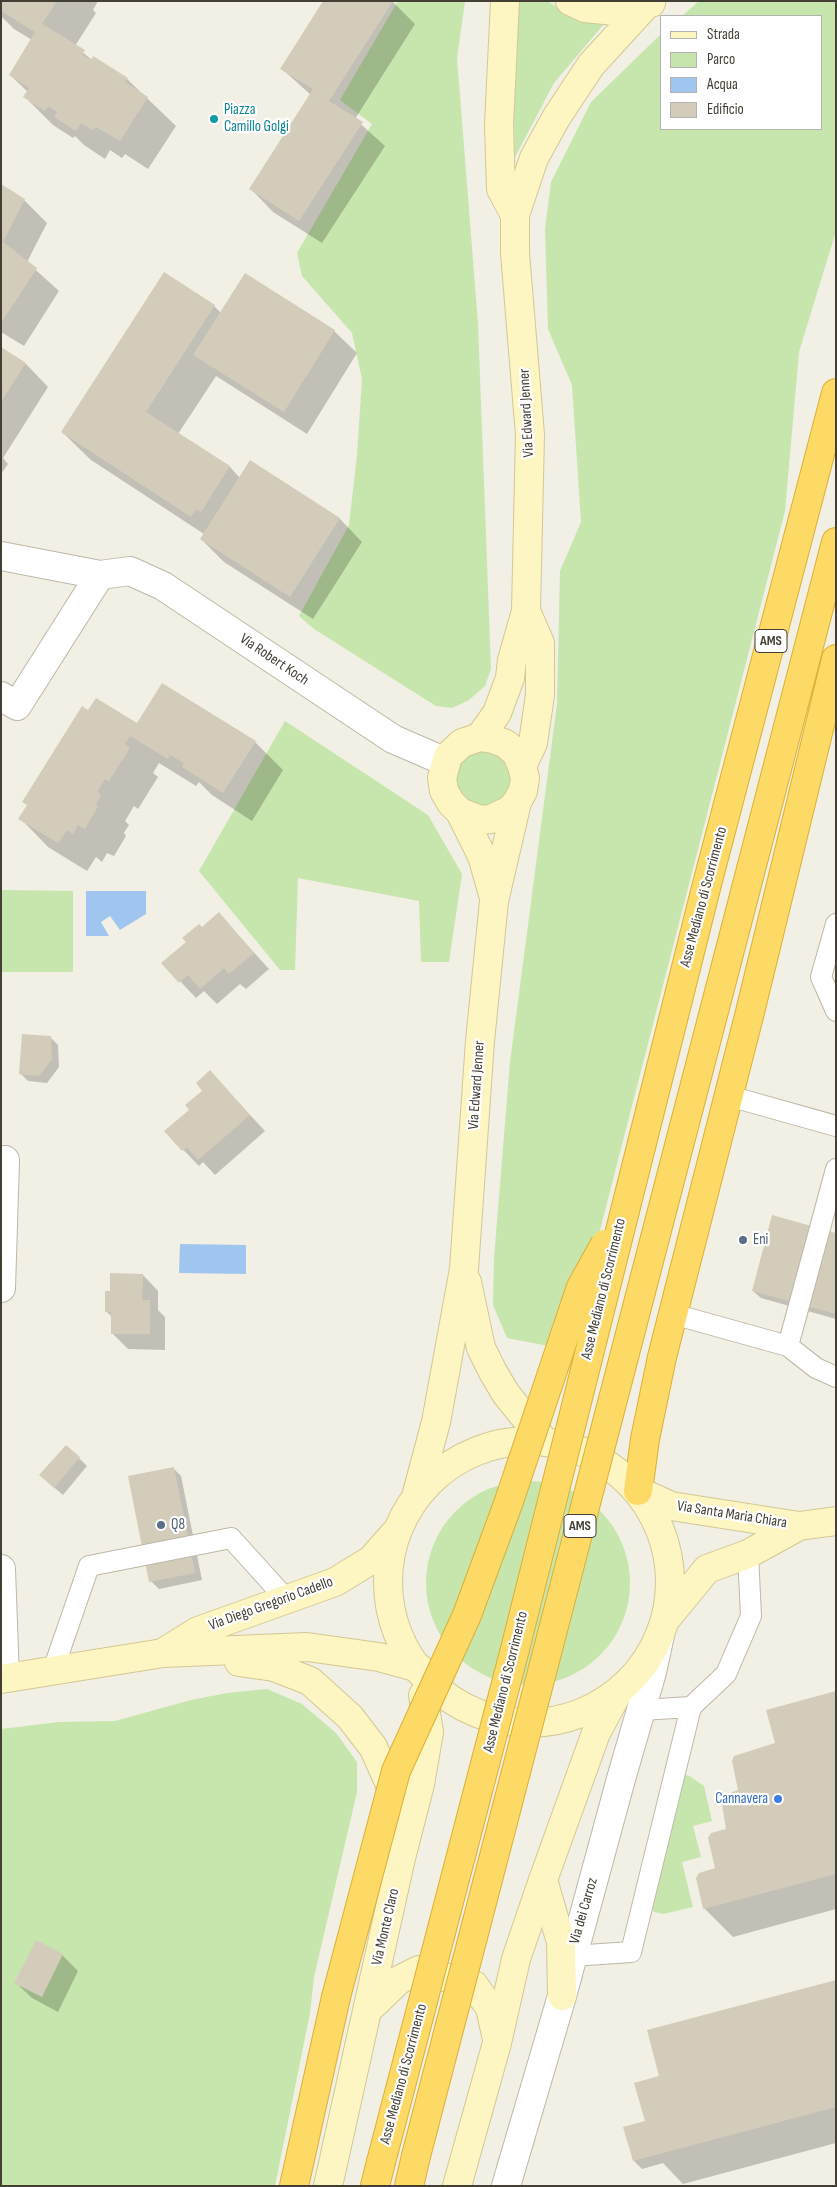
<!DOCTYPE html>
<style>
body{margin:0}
#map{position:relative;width:837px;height:2187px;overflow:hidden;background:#f2efe4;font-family:"Sofia Sans Condensed",sans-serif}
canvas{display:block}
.frame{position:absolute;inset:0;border:2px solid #443f34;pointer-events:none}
.legend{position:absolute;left:660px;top:15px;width:162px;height:115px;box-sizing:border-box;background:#fff;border:1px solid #b4b2ae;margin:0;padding:6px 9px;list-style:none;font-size:15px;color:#443f34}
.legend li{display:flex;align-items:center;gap:10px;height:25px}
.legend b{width:25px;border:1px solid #b4b2ae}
</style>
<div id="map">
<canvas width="837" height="2187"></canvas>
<div class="frame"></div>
<ul class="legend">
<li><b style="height:6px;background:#fef6c2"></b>Strada</li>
<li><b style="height:14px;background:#c6e6ad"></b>Parco</li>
<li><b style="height:14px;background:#a0c6ef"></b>Acqua</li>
<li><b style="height:14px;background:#d3ccba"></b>Edificio</li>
</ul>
</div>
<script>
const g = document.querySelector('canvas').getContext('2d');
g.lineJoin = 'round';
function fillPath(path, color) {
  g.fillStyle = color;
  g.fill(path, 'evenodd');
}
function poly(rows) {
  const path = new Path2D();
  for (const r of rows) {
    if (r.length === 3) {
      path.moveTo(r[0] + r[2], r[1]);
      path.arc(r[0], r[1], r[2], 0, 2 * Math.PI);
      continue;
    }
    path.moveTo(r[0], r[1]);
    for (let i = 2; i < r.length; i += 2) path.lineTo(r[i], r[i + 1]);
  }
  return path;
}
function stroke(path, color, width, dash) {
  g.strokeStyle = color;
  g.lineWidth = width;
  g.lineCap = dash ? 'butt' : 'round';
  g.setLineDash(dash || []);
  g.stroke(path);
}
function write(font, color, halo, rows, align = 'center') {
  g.font = font + ' "Sofia Sans Condensed",sans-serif';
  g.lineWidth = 4.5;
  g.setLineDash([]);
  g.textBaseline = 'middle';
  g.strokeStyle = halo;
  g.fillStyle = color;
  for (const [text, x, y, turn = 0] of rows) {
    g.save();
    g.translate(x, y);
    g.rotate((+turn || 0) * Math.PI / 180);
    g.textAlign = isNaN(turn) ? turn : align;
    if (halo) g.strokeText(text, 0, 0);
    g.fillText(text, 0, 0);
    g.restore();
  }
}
const green = poly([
 [398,1,465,1,457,58,478,324,491,669,485,686,469,700,452,708,436,706,314,629,299,616,349,525,357,455,362,379,352,333,302,276,297,253,372,124,340,100],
 [517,1,547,1,572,16,604,24,554,83,515,157,513,82],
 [699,1,836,1,836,231,799,352,785,511,599,1234,568,1279,548,1346,507,1338,493,1305,494,1258,510,1062,557,704,560,571,581,522,572,385,548,329,545,229,551,182,591,102,661,34,661,129,821,129,821,16,682,16],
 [285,721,428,815,462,874,449,962,421,962,419,901,298,878,295,970,280,970,199,871],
 [483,779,28],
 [1,890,73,891,73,972,1,972],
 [528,1583,102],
 [267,1689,302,1704,336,1733,357,1762,357,1792,314,1977,310,2013,275,2186,1,2186,1,1729,59,1722,115,1721,191,1700,227,1693],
 [687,1775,691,1777,704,1786,712,1821,693,1826,701,1857,682,1862,693,1907,663,1914,654,1912,650,1906,682,1777]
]);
const water = poly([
 [86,891,146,891,146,914,120,930,110,916,101,922,109,936,86,936],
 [180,1244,246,1245,246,1274,179,1273]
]);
const shadow = poly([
 [1,1,98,1,93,10,96,13,75,46,92,60,94,58,127,79,176,126,148,169,125,154,122,158,110,150,105,159,84,145,75,136,73,138,53,125,25,97,28,92,10,75,32,40,14,29,1,16],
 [392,1,415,24,355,119,385,146,322,243,273,212,251,189,311,95,281,68],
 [1,186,24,200,47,223,27,262,59,291,24,346,1,332],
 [214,306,221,313,334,331,357,353,307,434,216,376,178,434,230,467,240,478,250,462,340,519,362,542,313,619,224,562,201,539,204,534,91,460,62,432],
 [1,349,26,364,48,387,3,458,8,464,1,474],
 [89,712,137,725,255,742,283,770,252,821,212,795,199,782,196,786,159,763,153,773,158,777,138,809,134,806,125,821,129,825,124,833,126,836,114,856,107,853,102,862,96,857,87,871,48,847,20,818],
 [219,914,269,969,246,989,240,984,217,1004,204,991,196,998,163,963],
 [50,1037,58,1045,59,1067,47,1083,28,1081,20,1073],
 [210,1072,265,1131,215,1175,203,1162,199,1166,166,1132,191,1110,203,1091],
 [836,1234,836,1319,761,1298,753,1291],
 [143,1275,158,1291,158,1310,165,1317,165,1350,128,1349,112,1333,112,1317,106,1311,112,1292],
 [79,1458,87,1466,63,1495,49,1483],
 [173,1468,181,1476,202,1580,159,1589,151,1581],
 [836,1692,836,1909,733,1937,704,1908,740,1791,776,1744],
 [62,1955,78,1971,58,2012,32,1998,16,1983],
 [836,1982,836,2143,683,2184,663,2163,642,2169,634,2161,658,2078]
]);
const building = poly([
 [1,1,57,1,42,24,85,50,82,55,91,60,93,56,128,78,125,82,148,97,120,141,96,127,93,130,81,123,76,131,54,117,57,112,48,106,45,111,23,97,29,88,9,75,35,32,1,11],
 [323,1,393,1,329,101,363,122,299,221,249,189,313,89,280,69],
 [1,184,25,199,3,242,37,268,1,323],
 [164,272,215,305,146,412,230,466,201,512,196,509,191,517,61,432],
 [245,273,335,330,284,412,193,355],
 [1,347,26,363,1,402],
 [250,460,340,518,290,597,200,539],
 [162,683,256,741,223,793,182,767,184,763,170,755,168,759,130,736,125,744,130,748,109,781,105,779,97,792,101,795,96,804,98,806,85,829,78,825,73,834,67,830,58,843,18,819,27,805,22,802,82,706,88,710,96,698,137,723],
 [219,912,254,953,229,974,224,968,200,989,188,975,179,983,161,963,186,942,182,938,199,924,202,927],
 [22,1034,51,1036,52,1059,39,1076,19,1074],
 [210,1070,250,1115,198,1160,187,1147,182,1151,164,1131,189,1110,185,1105,202,1091,196,1083],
 [772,1215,836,1233,836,1314,752,1291],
 [110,1273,143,1274,142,1300,150,1300,150,1334,111,1334,111,1312,105,1312,105,1291,110,1291],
 [66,1445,80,1457,54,1488,39,1475],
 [174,1467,195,1573,149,1582,128,1476],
 [836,1691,836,1874,703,1909,696,1878,699,1873,715,1868,708,1838,711,1833,726,1829,721,1798,724,1795,738,1790,732,1761,734,1756,775,1743,766,1710],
 [36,1940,63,1954,42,1997,14,1983],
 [836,1980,836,2107,633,2161,623,2127,645,2121,634,2083,659,2076,647,2030]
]);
const lane = poly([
 [836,924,821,977,836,1011],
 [729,1096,836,1126],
 [673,1314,788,1346,836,1169],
 [788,1346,816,1368,836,1377],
 [53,1670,89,1566,231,1538,287,1600],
 [641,1710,691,1707],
 [572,1956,631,1952,691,1707,726,1674,751,1616,748,1554]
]);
const street = poly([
 [1,556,100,575,130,571,163,586,393,739,446,762],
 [1,696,17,706,100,575],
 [1,1288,5,1160],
 [1,1569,5,1678],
 [506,2186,562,1996,621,1779,652,1672,660,1635]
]);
const secondary = poly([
 [505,1,499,125,501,189,515,215],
 [570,1,585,8,615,11,651,3],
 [480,737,497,713,510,678,512,660,526,611,530,435,515,253,515,215,534,158,556,118,591,65,645,6],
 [522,766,533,743,540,695,540,643,526,611],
 [460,812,480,820,491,819,510,810,517,802,523,791,525,778,522,766,516,753,506,744,493,739,480,737,462,743,448,756,442,778,444,791,451,803,460,812,482,856,494,898],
 [467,1282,481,1348,493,1372,506,1394,545,1442],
 [529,1582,141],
 [638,1491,671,1506,799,1526,836,1521],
 [417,1493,436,1422,464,1269,480,1041,494,901,517,802],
 [666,1619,707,1569,748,1554,799,1526],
 [164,1652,198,1631,335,1582,371,1560,394,1534],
 [239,1662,274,1667,310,1681,350,1717,373,1747,389,1782,395,1805],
 [1,1679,163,1653,307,1647,379,1657,419,1668],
 [543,1880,561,1942,562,1996],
 [368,2007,373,2005,399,1980,419,1970,474,1985,490,2008,497,2039],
 [328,2186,401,1858,420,1784,429,1732,423,1695],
 [457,2186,497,2043,516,1959,543,1880,596,1733,617,1694]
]);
const highway = poly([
 [706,888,836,393],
 [744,896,836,542],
 [638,1491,645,1439,662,1357,750,1012,836,659],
 [294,2186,336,1997],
 [375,2186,381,2162],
 [409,2186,416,2156]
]);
const highwayBridge = poly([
 [336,1997,396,1771,467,1615,508,1504,581,1287,605,1244],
 [416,2156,744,896],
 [381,2162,515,1649,706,888]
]);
const markers = [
 [214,119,5,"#0f9aa8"],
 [743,1240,5,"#5c6f8a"],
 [161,1525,5,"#5c6f8a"],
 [778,1799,5,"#3f7fe0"]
];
const shields = [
 [771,641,32],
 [580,1526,32]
];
const shieldNames = [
 ["AMS",771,641],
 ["AMS",580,1526]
];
const cultureNames = [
 ["Piazza",224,110],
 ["Camillo Golgi",224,127]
];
const streetNames = [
 ["Via Edward Jenner",527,413,-93],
 ["Via Robert Koch",274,660,34],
 ["Asse Mediano di Scorrimento",704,897,-75],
 ["Via Edward Jenner",477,1085,-86],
 ["Asse Mediano di Scorrimento",604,1289,-76],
 ["Via Santa Maria Chiara",732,1515,9],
 ["Via Diego Gregorio Cadello",271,1604,-20],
 ["Asse Mediano di Scorrimento",506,1682,-76],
 ["Via dei Carroz",584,1911,-74],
 ["Via Monte Claro",386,1927,-77],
 ["Asse Mediano di Scorrimento",404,2074,-75]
];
const serviceNames = [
 ["Eni",753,1240],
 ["Q8",171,1525]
];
const shopNames = [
 ["Cannavera",768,1799]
];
fillPath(green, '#c6e6ad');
fillPath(water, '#a0c6ef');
fillPath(shadow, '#0003');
fillPath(building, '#d3ccba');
stroke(lane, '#bdb8a7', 22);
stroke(street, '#bdb8a7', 30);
stroke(secondary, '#d2c894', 30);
stroke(highway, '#dbb035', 30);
stroke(lane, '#fff', 20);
stroke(street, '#fff', 28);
stroke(secondary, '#fef6c2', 28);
stroke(highway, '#fcda65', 28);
stroke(highwayBridge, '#dbb035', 30, []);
stroke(highwayBridge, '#fcda65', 28);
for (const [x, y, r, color] of markers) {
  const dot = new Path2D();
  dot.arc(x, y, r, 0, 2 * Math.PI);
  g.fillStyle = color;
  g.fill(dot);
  stroke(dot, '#fff', 2);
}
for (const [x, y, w] of shields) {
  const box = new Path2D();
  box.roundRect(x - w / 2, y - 11.5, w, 23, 4);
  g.fillStyle = '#fff';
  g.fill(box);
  stroke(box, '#443f34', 1);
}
write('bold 14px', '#443f34', null, shieldNames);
write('15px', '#0d838f', '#fff', cultureNames, 'left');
write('15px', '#443f34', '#fff', streetNames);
write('15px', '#4e5e75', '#fff', serviceNames, 'left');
write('15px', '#366cbe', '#fff', shopNames, 'right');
</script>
